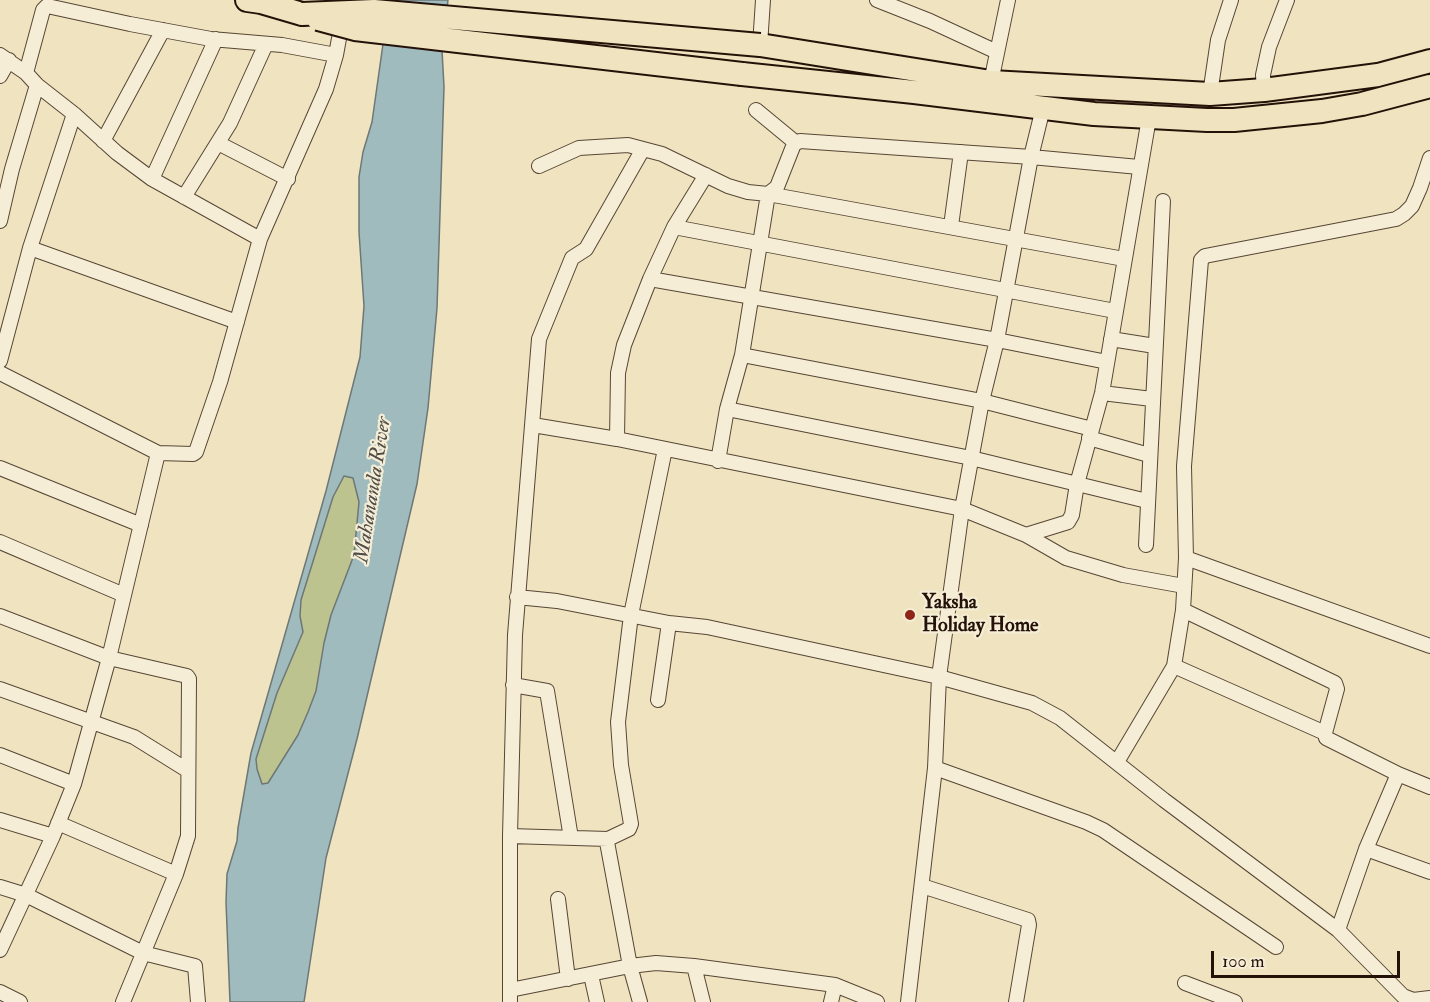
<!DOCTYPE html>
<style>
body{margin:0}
#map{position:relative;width:1430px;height:1002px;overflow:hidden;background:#efe4bf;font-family:"IM FELL Double Pica",serif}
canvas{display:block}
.scale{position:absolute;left:1211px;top:951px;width:189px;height:27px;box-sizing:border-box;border:3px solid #241209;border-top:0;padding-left:8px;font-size:18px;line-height:21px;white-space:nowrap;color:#241209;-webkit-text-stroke:4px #f5edd5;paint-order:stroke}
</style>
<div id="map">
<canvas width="1430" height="1002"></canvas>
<div class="scale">100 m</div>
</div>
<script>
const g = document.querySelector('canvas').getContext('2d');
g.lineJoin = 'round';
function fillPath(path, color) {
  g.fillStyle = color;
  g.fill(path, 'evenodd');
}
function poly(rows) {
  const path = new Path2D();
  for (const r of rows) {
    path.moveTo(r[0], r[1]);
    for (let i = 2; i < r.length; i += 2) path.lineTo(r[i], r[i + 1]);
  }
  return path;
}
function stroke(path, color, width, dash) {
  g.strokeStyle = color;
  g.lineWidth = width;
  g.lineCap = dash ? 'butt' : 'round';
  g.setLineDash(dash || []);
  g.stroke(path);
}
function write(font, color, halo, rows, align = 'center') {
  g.font = font + ' "IM FELL Double Pica",serif';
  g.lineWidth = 4.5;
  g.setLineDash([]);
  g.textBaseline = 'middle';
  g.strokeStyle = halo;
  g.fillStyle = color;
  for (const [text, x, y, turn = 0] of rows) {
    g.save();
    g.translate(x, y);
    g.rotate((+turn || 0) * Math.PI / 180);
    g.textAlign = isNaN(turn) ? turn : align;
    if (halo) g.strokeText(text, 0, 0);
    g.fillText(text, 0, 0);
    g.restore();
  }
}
const green = poly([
 [344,475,353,478,359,502,354,555,331,615,324,643,316,691,308,712,298,735,268,783,262,784,257,769,256,759,277,693,303,632,300,616,301,600,333,497]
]);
const water = poly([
 [379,0,448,0,442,50,444,87,437,308,428,408,417,484,357,739,326,858,304,1002,230,1002,226,902,227,874,237,841,238,828,251,753,326,491,360,357,364,306,359,232,359,177,363,152,372,122,383,44,379,0],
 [344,476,353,478,359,502,354,555,331,615,324,643,316,691,308,712,298,735,268,783,262,784,257,769,256,759,277,693,303,632,300,616,301,600,333,497,344,476]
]);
const minor = poly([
 [877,0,930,21,997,52],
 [760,45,763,0],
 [0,55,26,73,37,85,12,169,0,221],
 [26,73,43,10,47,6,130,24,211,39,282,45,336,55],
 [0,76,9,60],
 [991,82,1008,0],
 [37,85,74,114,117,153,152,179,260,239],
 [1264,90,1263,75,1269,47,1287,0],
 [1210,94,1218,40,1231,0],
 [756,110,796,143],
 [103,141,163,30],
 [218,143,288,179],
 [539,166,579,148,628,145,662,154,728,186,748,192,768,194,777,187,794,144,800,141,1031,157,1139,167],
 [152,179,216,39],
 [184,197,230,123,266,44],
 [951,226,961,152],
 [674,227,1115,311],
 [30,248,237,322],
 [650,279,997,340,1107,362],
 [1111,339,1155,346],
 [742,355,982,401,1092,429],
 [0,361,30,248,74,114],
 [0,373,158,453,193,454,196,452,220,382,260,239,326,89,336,55,346,0],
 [1102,393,1152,399],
 [727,409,971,458,1147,501],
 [533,425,617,439,962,509,1026,535,1066,558,1123,575,1184,586],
 [1089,438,1149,455],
 [617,439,618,373,624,345,650,279,674,227,706,175],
 [718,461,727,409,742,355,768,194,1124,259],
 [0,468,141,525],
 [1026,535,1068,522,1072,515,1077,484,1102,393,1149,118],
 [0,542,124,595],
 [1146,545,1163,201],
 [1186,558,1430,646],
 [517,597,557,601,669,623,707,627,939,677,1032,703,1060,718,1164,800,1338,930,1403,996,1413,1000,1430,998],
 [1183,610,1335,683,1337,689,1325,733,1326,738,1398,774,1430,787],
 [0,616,109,658,187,676,189,679,188,836,176,874,123,1002],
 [1174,666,1325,733],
 [513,685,547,691,571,838],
 [0,689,134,737,187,770],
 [658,700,669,623],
 [0,755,74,784],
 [1117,762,1174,666,1178,641,1183,610,1186,558,1184,466,1201,260,1205,256,1396,219,1404,214,1412,206,1420,188,1430,158],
 [935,768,1086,822,1103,830,1276,947],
 [0,820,53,836],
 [58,823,176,874],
 [510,836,608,839],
 [1366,849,1430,872],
 [922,886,1028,920,1029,925,1016,1002],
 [0,887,26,895,143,953,195,966,198,1002],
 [558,899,568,979],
 [1338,930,1366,849,1398,774],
 [0,950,53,836,74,784,109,658,158,453],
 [694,966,703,1002],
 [591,975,597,1002],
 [1185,983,1235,1002],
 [510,990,630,966,656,963,694,966,835,985,877,1002],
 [0,992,20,1002],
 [510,1002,510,836,515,635,539,339,572,258,586,249,643,149],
 [640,1002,630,966,607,842,608,839,629,829,631,824,621,765,618,722,631,615,665,449],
 [831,1002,835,985],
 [908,1002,935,768,939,677,962,509,982,401,997,340,1031,157,1043,108]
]);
const trunk = poly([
 [247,0,261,2,302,14],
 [760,45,991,82,1210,94,1264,90,1378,75,1430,61],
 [742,74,914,92,1094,114,1207,120,1234,120,1322,111,1362,104,1430,86]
]);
const trunkBridge = poly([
 [302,14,374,11,760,45],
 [318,19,355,29,742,74]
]);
const markers = [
 [910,615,6,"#8f2418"]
];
const poiNames = [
 ["Yaksha",922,604],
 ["Holiday Home",922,627]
];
const waterNames = [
 ["Mahananda River",374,490,-81]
];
fillPath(green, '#bcc38f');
fillPath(water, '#a0bbbe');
stroke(water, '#6e7776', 1.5);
stroke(minor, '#574636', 16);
stroke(trunk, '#241209', 26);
stroke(minor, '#f5edd5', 14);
stroke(trunk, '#efe4bf', 22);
stroke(trunkBridge, '#241209', 26, []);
stroke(trunkBridge, '#efe4bf', 22);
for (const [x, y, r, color] of markers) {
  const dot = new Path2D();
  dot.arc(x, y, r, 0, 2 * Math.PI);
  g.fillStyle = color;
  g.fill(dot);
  stroke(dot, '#f5edd5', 2);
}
write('bold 20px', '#241209', '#f5edd5', poiNames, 'left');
write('italic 21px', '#4f4d48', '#f5edd5', waterNames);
</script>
